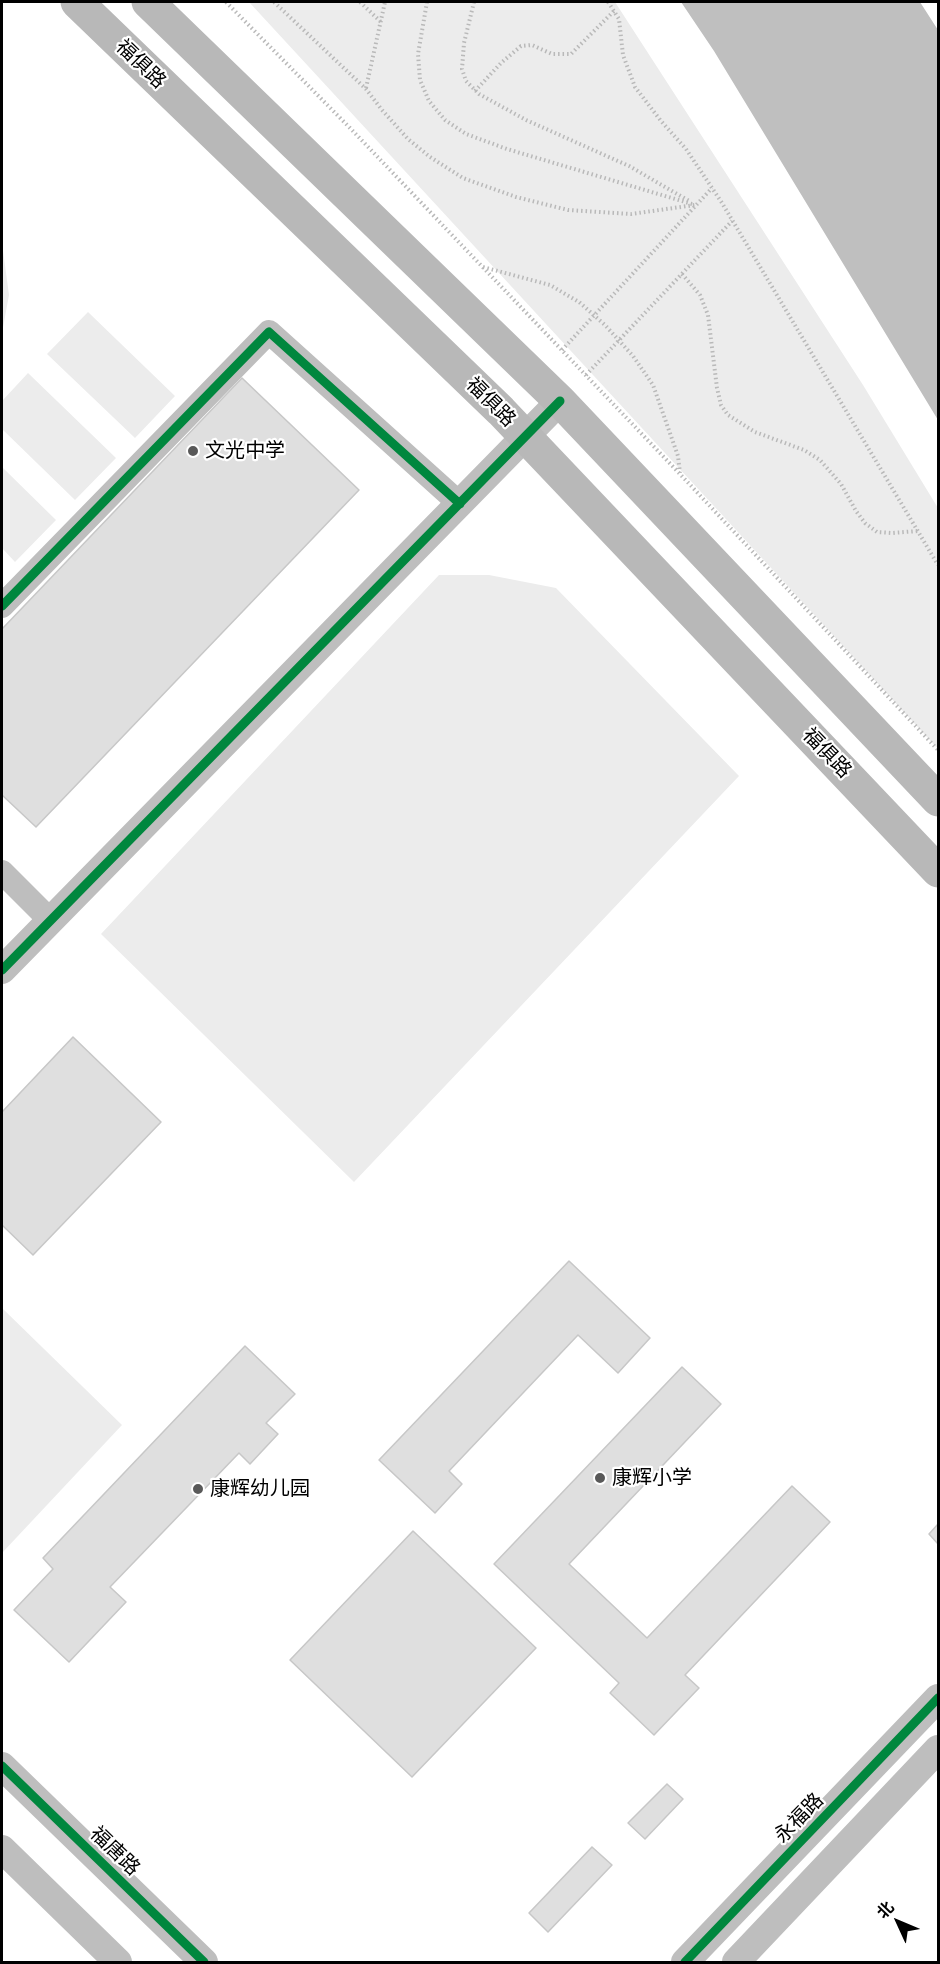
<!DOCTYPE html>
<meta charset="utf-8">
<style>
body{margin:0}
#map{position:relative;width:940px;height:1964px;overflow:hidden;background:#fff;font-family:"Asap Condensed","Noto Sans SC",sans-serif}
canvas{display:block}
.frame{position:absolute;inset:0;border:3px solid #000;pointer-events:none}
.north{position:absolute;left:868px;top:1892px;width:60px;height:60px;-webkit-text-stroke:4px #fff;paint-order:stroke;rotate:314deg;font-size:16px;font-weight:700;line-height:24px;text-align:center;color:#000}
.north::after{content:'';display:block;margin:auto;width:21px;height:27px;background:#000;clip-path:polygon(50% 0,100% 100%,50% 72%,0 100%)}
</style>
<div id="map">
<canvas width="940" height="1964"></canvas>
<div class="frame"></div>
<div class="north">北</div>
</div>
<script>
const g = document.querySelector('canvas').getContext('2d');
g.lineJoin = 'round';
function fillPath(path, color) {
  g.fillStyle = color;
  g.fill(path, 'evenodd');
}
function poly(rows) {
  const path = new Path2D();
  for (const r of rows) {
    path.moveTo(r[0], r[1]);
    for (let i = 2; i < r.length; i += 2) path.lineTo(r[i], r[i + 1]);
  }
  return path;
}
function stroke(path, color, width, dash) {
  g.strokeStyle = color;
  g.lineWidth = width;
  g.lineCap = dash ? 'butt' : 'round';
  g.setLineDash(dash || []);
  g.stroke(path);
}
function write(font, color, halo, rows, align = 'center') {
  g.font = font + ' "Asap Condensed","Noto Sans SC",sans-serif';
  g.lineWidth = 4.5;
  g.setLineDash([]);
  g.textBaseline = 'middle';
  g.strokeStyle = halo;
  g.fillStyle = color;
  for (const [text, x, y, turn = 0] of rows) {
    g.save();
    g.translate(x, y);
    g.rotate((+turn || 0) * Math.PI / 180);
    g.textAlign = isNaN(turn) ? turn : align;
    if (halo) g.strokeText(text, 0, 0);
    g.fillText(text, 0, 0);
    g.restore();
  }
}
const green = poly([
 [249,2,615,2,863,385,938,508,938,749],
 [2,243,9,295,2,333],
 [88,312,175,396,135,438,47,354],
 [28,373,116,458,75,500,2,429,2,401],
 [2,467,56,520,15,562,2,548],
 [439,575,489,575,556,588,739,776,354,1182,101,934],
 [2,1308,122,1425,2,1553]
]);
const water = poly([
 [681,2,920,2,938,30,938,420,714,51]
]);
const building = poly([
 [242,378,359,490,36,827,2,795,2,629,242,378],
 [73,1037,161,1122,33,1255,2,1225,2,1112,73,1037],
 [569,1261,650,1338,618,1373,578,1335,449,1471,462,1484,435,1513,379,1460,569,1261],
 [245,1346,295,1394,266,1423,278,1434,250,1464,239,1453,110,1587,126,1602,69,1662,14,1610,53,1569,43,1558,245,1346],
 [682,1367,721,1404,569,1564,647,1638,792,1486,830,1522,685,1675,699,1688,654,1735,610,1693,619,1683,494,1564,682,1367],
 [938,1524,938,1544,929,1534,938,1524],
 [413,1531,536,1648,412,1777,290,1660,413,1531],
 [667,1784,683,1799,645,1839,628,1823,667,1784],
 [592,1847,612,1865,548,1932,529,1913,592,1847]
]);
const path = poly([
 [226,2,350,128,680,474,938,750],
 [274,2,366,89,382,110,408,139,430,157,463,178,516,197,568,210,631,214,695,205],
 [360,2,382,23],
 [427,2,418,54,420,80,429,101,445,120,466,134,507,149,692,204],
 [474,2,464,43,462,69,466,81,479,94,526,120,629,166,691,202],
 [608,2,619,19,623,55,635,87,661,121,686,149,722,203,938,565],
 [366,88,385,2],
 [475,91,501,63,521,46,532,45,552,54,571,54,614,11],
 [483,267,550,285,579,302,605,325,633,356,653,385,678,456,680,473],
 [682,274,700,295,708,315,717,388,721,405,728,415,755,432,804,450,820,460,841,484,856,511,865,523,877,532,892,533,918,531],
 [562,350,712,188],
 [586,375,732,221]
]);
const minor = poly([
 [2,606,269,332,460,504],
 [2,872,50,920]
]);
const tertiary = poly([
 [2,970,560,401],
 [2,1766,204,1962],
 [2,1849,118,1962],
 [685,1962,938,1698],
 [736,1962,938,1749]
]);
const secondary = poly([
 [77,2,501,411,938,871],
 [148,2,560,401,938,800]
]);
const cycleway = poly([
 [2,606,269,332,460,504],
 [2,970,560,401],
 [2,1766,204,1962],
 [685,1962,938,1698]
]);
const markers = [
 [193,451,6,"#595959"],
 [600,1478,6,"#595959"],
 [198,1489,6,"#595959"]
];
const streetNames = [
 ["福俱路",141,64,44],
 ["福俱路",491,402,45],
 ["福俱路",827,753,46],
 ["永福路",799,1818,-46],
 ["福唐路",115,1851,44]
];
const poiNames = [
 ["文光中学",205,451],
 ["康辉小学",612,1478],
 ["康辉幼儿园",210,1489]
];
fillPath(green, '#ececec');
fillPath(water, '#bfbfbf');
fillPath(building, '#dfdfdf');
stroke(building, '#c7c7c7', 1.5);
stroke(path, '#b9b9b9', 4, [1.5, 3]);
stroke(minor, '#bebebe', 24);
stroke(tertiary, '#bebebe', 28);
stroke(secondary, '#b8b8b8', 33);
stroke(cycleway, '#00873e', 9);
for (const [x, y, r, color] of markers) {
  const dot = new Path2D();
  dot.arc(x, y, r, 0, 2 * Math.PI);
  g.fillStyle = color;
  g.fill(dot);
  stroke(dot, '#fff', 2);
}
write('20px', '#000', '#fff', streetNames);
write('20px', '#000', '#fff', poiNames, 'left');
</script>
